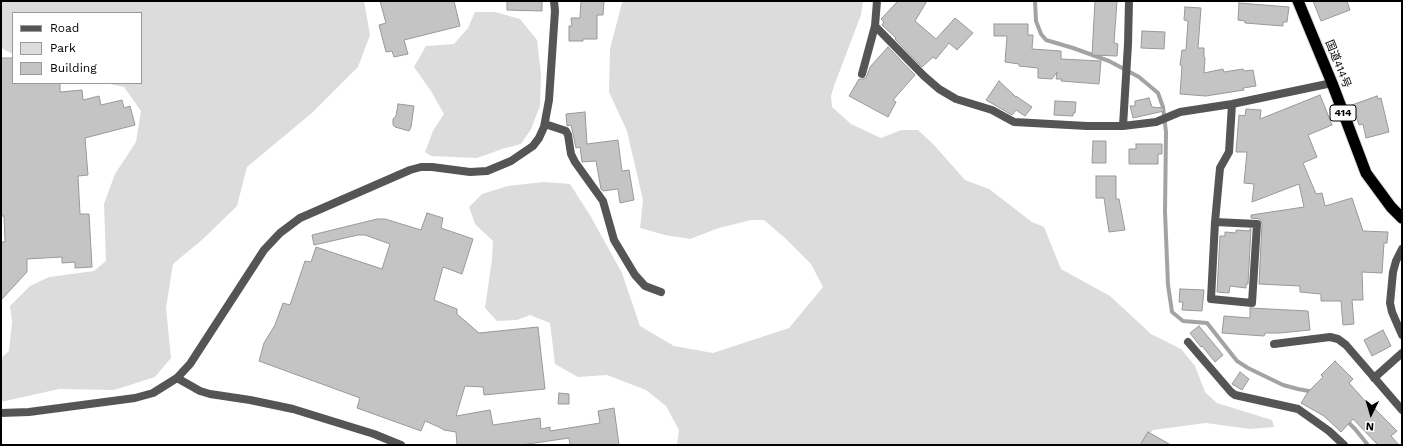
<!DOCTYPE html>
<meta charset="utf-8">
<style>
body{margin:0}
#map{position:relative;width:1403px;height:446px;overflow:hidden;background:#fff;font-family:"Work Sans",sans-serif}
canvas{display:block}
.frame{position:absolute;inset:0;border:2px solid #000;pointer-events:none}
.legend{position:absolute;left:12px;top:12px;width:130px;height:72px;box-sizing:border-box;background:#fff;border:1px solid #999;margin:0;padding:5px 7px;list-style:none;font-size:12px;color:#000}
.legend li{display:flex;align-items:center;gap:8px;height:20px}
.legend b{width:20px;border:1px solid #999}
.north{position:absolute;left:1351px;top:394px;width:40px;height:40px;-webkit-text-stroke:3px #fff;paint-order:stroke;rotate:185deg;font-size:11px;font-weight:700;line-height:16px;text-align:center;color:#000}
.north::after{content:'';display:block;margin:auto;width:14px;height:18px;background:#000;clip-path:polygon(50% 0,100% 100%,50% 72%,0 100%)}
</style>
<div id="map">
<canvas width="1403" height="446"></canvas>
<div class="frame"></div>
<ul class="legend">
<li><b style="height:5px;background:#555"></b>Road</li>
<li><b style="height:11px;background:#dcdcdc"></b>Park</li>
<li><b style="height:11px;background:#c4c4c4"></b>Building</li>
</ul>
<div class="north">N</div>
</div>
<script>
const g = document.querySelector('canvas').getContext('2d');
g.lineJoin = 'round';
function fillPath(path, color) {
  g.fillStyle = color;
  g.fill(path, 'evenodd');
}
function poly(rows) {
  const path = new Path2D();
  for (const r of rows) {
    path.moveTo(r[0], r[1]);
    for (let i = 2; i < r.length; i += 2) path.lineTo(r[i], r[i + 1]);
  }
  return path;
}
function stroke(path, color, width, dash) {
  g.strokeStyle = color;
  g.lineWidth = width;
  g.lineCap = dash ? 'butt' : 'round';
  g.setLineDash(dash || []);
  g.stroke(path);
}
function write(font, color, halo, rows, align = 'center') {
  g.font = font + ' "Work Sans","Noto Sans JP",sans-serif';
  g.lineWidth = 4;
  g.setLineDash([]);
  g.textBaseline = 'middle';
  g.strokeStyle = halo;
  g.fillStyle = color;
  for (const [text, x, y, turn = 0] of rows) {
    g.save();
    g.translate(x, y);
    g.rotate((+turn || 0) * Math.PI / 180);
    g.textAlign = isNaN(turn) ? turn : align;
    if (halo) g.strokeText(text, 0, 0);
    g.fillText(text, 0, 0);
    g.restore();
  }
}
const green = poly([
 [1,1,364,1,370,35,358,67,313,112,247,167,237,206,203,239,173,264,166,308,171,358,155,377,114,390,59,389,1,402,1,358,9,351,12,322,10,306,30,286,49,277,94,271,106,261,104,204,115,174,136,142,141,111,124,87,105,83,141,83,141,13,13,13,13,54,1,48],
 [624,1,863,1,861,15,834,86,831,96,832,107,851,124,881,138,901,130,918,130,934,145,965,180,989,189,1032,222,1044,227,1061,269,1110,296,1151,334,1181,349,1195,366,1205,392,1217,403,1272,420,1274,427,1250,429,1206,423,1153,430,1139,445,677,445,679,430,666,406,646,390,607,375,578,377,555,364,550,323,530,315,517,320,497,321,485,308,492,259,493,241,475,224,469,207,482,194,508,186,544,182,570,184,591,217,622,273,640,326,674,346,713,353,789,328,823,287,811,264,786,239,764,220,751,220,719,228,690,239,665,235,640,228,643,200,627,131,609,92,610,49,622,3],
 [475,12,495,12,520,19,537,40,541,74,540,106,531,129,521,144,502,149,477,158,431,156,425,152,433,131,444,114,431,91,414,67,426,46,454,44,468,28]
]);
const stream = poly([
 [1035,1,1036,21,1041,34,1046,40,1073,48,1109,61,1139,77,1158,93,1163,107,1166,132,1165,212,1168,285,1172,312,1183,321,1207,323,1237,361,1248,368,1283,385,1298,389,1314,392],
 [1346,420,1355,429,1368,445]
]);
const building = poly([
 [380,1,454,1,460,26,404,40,408,54,394,57,392,51,386,52,379,25,386,23,380,1],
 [507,1,542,1,542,11,507,10,507,1],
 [581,1,604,1,603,15,597,15,597,39,583,39,583,41,569,41,569,26,572,26,571,18,580,18,581,1],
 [898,1,927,1,915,21,936,39,955,18,973,33,957,50,949,43,936,59,933,57,922,67,895,39,896,38,882,25,884,22,881,19,898,1],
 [1095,1,1117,1,1114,43,1118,44,1117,56,1092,55,1095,1],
 [1313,1,1347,1,1350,10,1321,21,1313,1],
 [1239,3,1289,7,1287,22,1283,22,1283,26,1245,23,1245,21,1238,20,1239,3],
 [1185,7,1201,8,1198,48,1204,48,1204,57,1205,58,1204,73,1223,69,1224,72,1243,69,1244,71,1253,70,1256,86,1243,88,1244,90,1206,96,1180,94,1182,66,1180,65,1182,50,1186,50,1188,21,1184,20,1185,7],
 [994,24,1028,24,1028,35,1033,35,1032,49,1061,51,1061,59,1101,61,1099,84,1061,81,1062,79,1056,79,1057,72,1052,79,1038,78,1038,68,1019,66,1019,64,1005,62,1007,36,994,36,994,24],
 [1142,31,1165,32,1164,49,1141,48,1142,31],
 [888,47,915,75,893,100,896,102,888,117,849,96,859,79,863,79,866,78,870,67,888,47],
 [1,58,13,58,13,83,60,83,60,92,82,90,83,100,99,96,101,105,122,100,124,108,130,106,135,125,85,138,88,175,78,176,80,214,89,214,92,267,75,268,75,262,62,263,62,257,27,259,27,272,1,300,1,242,5,242,4,216,1,216,1,58],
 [999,81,1016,97,1016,96,1032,107,1025,116,1016,110,1012,115,986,100,999,81],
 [1320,95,1332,125,1308,135,1317,157,1303,163,1316,194,1322,193,1325,206,1352,198,1363,231,1388,232,1387,243,1384,243,1382,273,1362,272,1363,300,1352,300,1354,324,1343,325,1341,301,1321,301,1321,294,1300,292,1300,286,1259,284,1262,224,1260,219,1251,218,1251,215,1304,207,1299,184,1252,202,1254,184,1244,183,1247,152,1236,152,1239,115,1245,116,1246,109,1261,110,1260,119,1320,95],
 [1377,96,1378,99,1381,98,1389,132,1366,138,1363,124,1359,125,1352,105,1377,96],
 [1149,98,1152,107,1163,108,1164,111,1133,118,1130,106,1135,106,1135,101,1149,98],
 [1055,101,1076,102,1075,113,1073,113,1073,116,1054,115,1055,101],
 [398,104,414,106,411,127,409,131,395,127,393,125,393,119,396,116,398,104],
 [585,112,587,144,618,140,622,171,629,170,634,200,620,203,618,189,603,191,601,189,596,161,582,162,580,147,576,148,571,125,567,126,566,114,585,112],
 [1093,141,1106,141,1106,163,1092,163,1093,141],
 [1136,144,1162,144,1162,154,1158,154,1158,164,1129,164,1129,149,1136,149,1136,144],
 [1096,176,1116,176,1116,199,1119,199,1125,230,1109,232,1104,198,1096,198,1096,176],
 [427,213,443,218,441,228,473,239,462,274,443,267,434,300,457,309,457,314,479,333,538,327,545,389,484,395,483,387,465,386,456,416,490,410,493,425,540,418,541,429,550,427,550,431,600,423,598,411,614,408,619,445,570,445,569,438,521,445,457,445,456,432,444,430,439,427,425,421,421,431,357,408,360,398,259,361,264,343,275,325,283,303,290,305,305,261,311,262,316,247,382,269,390,244,365,235,358,235,314,245,312,235,377,219,385,219,421,230,427,213],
 [1250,229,1251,229,1248,284,1246,284,1246,288,1230,286,1229,293,1217,292,1220,236,1225,236,1225,232,1236,233,1236,230,1250,231,1250,229],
 [1180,289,1204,290,1202,311,1182,310,1183,302,1179,302,1180,289],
 [1250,308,1308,311,1310,330,1280,333,1265,333,1264,336,1222,333,1224,316,1250,318,1250,308],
 [1199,326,1223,355,1215,362,1202,346,1201,347,1190,333,1199,326],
 [1383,330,1391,346,1372,356,1364,340,1383,330],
 [1335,361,1353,379,1349,383,1367,403,1368,402,1397,431,1391,436,1399,445,1378,445,1353,419,1341,432,1324,416,1301,403,1308,392,1323,377,1321,375,1335,361],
 [1240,372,1249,379,1242,390,1232,384,1240,372],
 [559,393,569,394,569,404,558,404,559,393],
 [1148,432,1171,445,1140,445,1148,432]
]);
const minor = poly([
 [877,1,875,26,924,76,939,89,956,99,992,110,1014,122,1087,126,1123,126,1156,122,1180,112,1232,104,1332,83],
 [862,74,875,26],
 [545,124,566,131,568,135,571,154,575,162,603,201,614,240,635,275,645,286,661,292],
 [1123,126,1128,44,1129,1],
 [1215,222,1257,224,1252,303,1211,299,1215,222,1220,168,1229,152,1232,104],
 [1402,249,1396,261,1393,272,1390,303,1392,312,1402,335],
 [1188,342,1231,392,1235,395,1298,409,1329,431,1344,445],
 [1274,344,1330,337,1338,339,1346,345,1402,410],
 [177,378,200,391,210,394,250,400,293,409,374,434,401,445],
 [1374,378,1402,353]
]);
const tertiary = poly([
 [1,413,29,412,135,398,153,393,177,378,190,364,264,250,280,233,300,218,410,170,421,167,432,167,470,172,487,171,511,161,533,146,539,138,544,127,549,100,555,11,554,1]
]);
const trunk = poly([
 [1298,1,1332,83,1366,173,1391,207,1402,218]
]);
const shields = [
 [1343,113,26]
];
const shieldNames = [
 ["414",1343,113]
];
const streetNames = [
 ["国道414号",1338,64,68]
];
fillPath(green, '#dcdcdc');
stroke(stream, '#a3a3a3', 4);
fillPath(building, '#c4c4c4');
stroke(building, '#999', 1);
stroke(trunk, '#dbdbdb', 13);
stroke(minor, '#555', 8);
stroke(tertiary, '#555', 8);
stroke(trunk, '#000', 11);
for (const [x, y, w] of shields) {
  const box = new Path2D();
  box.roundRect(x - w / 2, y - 8, w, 16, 3);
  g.fillStyle = '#fff';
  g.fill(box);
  stroke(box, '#000', 1);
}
write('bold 10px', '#000', null, shieldNames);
write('11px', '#000', '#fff', streetNames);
</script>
